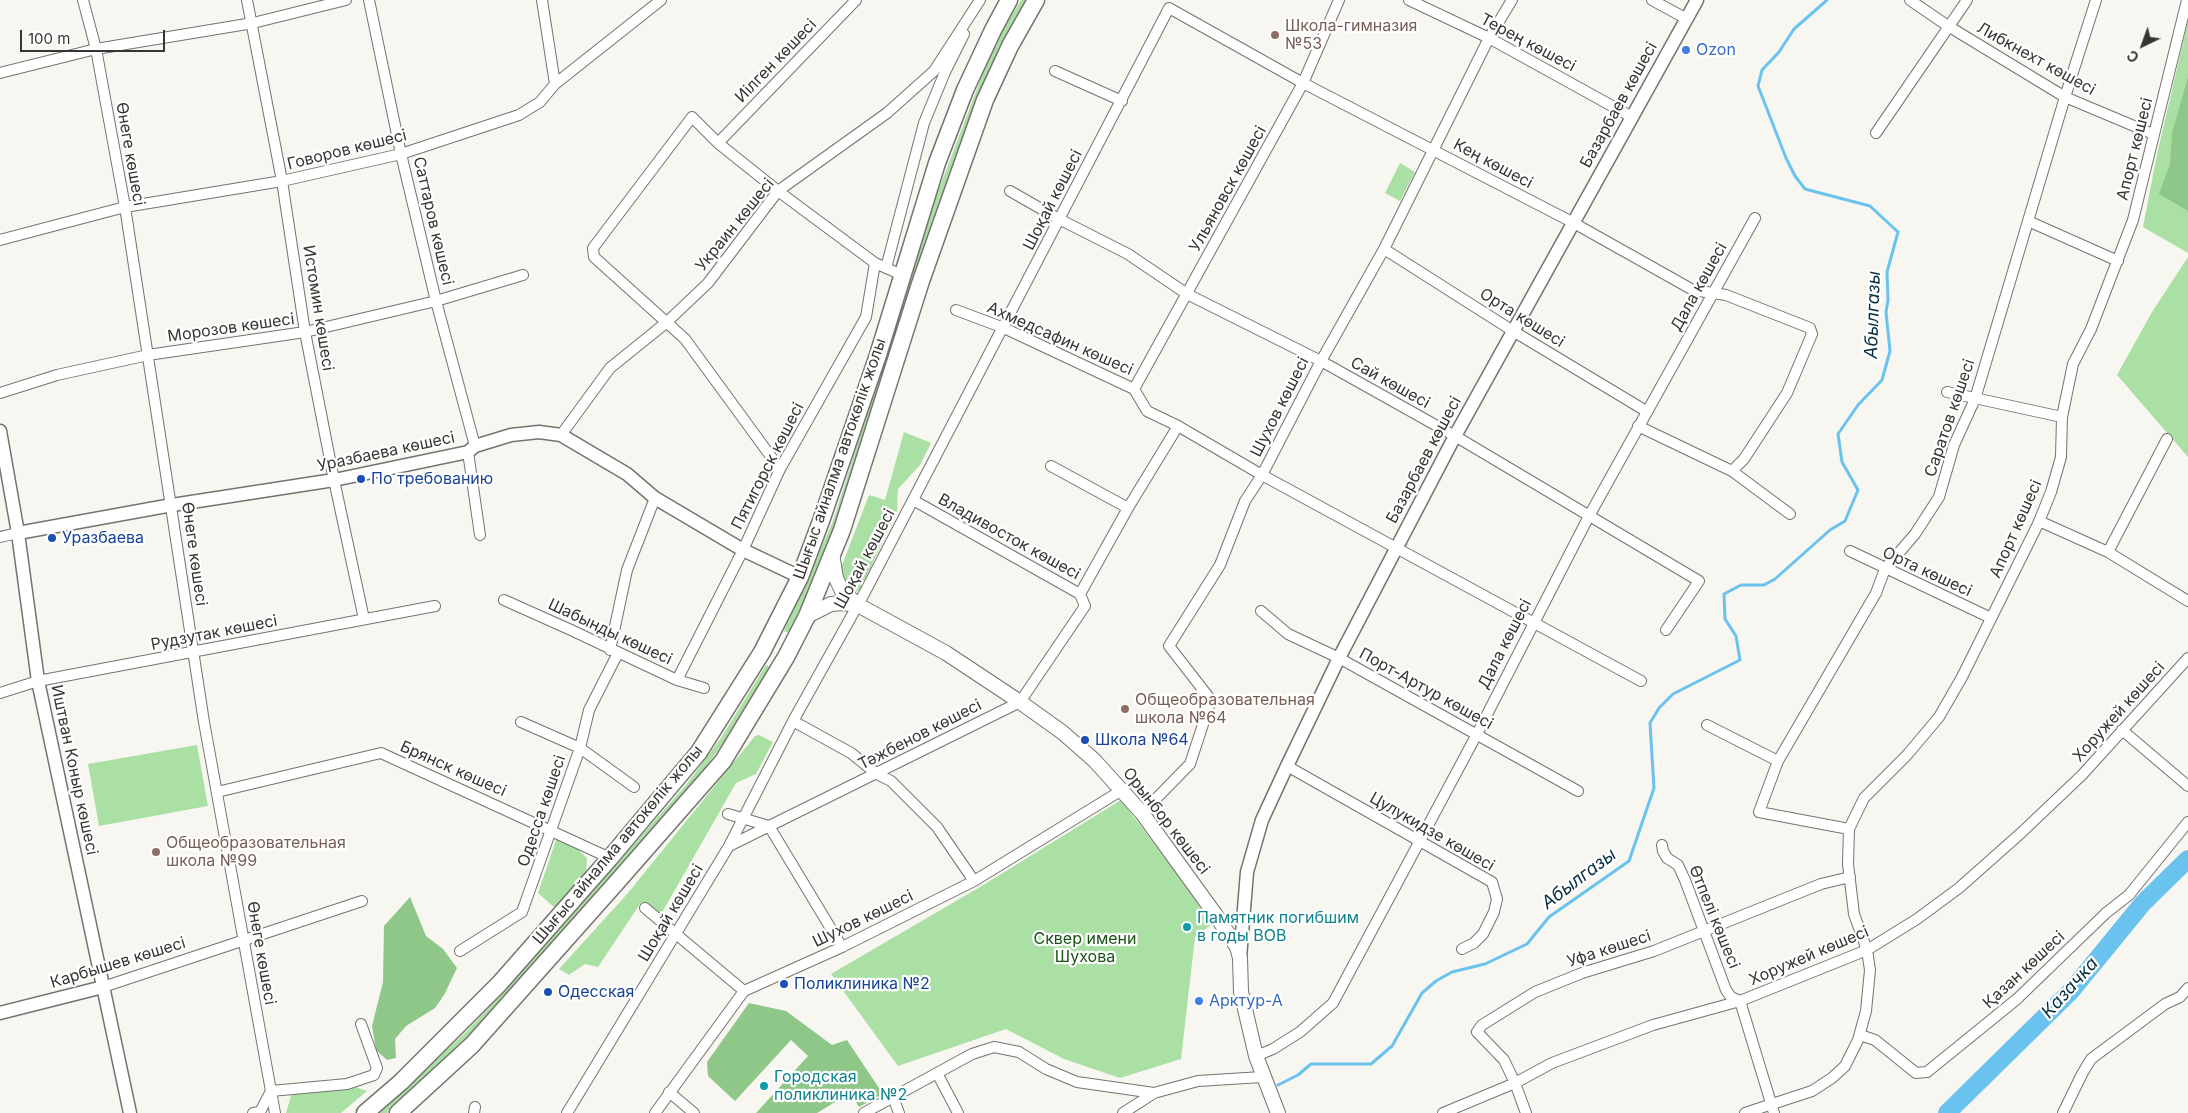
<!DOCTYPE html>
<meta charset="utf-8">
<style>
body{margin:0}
#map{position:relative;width:2188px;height:1113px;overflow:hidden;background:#f8f6f1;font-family:Inter,sans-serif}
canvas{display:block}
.north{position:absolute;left:2118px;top:20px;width:50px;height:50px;-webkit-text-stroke:4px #fff;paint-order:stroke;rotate:222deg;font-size:14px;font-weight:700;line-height:20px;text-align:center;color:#363533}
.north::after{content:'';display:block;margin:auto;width:18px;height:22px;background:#363533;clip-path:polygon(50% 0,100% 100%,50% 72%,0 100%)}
.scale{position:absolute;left:20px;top:30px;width:145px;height:22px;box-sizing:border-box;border:2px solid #363533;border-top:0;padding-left:6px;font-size:15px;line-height:18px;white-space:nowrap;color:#363533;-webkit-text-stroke:4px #fff;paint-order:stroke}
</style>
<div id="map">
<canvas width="2188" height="1113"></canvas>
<div class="north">С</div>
<div class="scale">100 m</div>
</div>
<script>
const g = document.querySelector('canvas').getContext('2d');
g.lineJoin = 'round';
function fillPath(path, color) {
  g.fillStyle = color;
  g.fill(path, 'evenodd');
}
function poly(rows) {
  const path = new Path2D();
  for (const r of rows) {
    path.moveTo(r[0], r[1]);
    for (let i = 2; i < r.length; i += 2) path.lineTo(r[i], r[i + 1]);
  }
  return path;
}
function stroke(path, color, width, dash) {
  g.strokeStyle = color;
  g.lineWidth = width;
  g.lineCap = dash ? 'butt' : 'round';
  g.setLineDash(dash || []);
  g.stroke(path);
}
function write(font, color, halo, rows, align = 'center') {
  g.font = font + ' Inter,sans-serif';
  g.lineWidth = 4.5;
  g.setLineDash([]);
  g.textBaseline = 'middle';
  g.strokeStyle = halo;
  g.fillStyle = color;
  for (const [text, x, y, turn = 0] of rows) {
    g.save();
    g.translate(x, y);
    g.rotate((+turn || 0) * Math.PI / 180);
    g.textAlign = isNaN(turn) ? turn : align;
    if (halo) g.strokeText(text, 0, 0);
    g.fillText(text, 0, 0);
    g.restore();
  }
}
const green = poly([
 [1021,0,1029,0,999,47,942,200,838,523,790,634,784,631,833,521,936,197,994,44],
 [2188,21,2188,253,2143,227,2156,159],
 [1400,163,1415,172,1400,201,1385,193],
 [2188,257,2188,457,2117,375,2152,312],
 [904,432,931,443,920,465,898,489,897,511,861,588,856,592,847,589,839,573,869,495,885,500],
 [766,665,771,668,724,742,691,787,470,1038,387,1113,377,1113,465,1033,501,995,686,785,721,738],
 [759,735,773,742,756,774,736,783,660,916,640,904,598,967,585,964,569,975,559,969,628,893,755,736],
 [197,745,208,806,99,826,88,764],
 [1121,800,1189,890,1211,925,1195,937,1181,1059,1120,1078,1064,1059,1006,1029,898,1066,831,974,985,884],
 [557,837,574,846,587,858,586,875,555,908,538,893],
 [347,1084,367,1091,341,1113,286,1113,293,1089]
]);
const forest = poly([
 [2188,77,2188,211,2159,194,2170,164,2172,133],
 [410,897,426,936,443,949,457,968,444,995,435,1008,406,1026,395,1039,396,1058,387,1060,376,1050,372,1026,383,982,384,926],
 [749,1003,786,1011,832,1045,847,1040,883,1094,859,1107,850,1093,817,1113,756,1113,808,1056,791,1040,735,1101,708,1076,707,1062]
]);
const stream = poly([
 [1278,1085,1298,1075,1311,1064,1371,1064,1392,1046,1422,993,1436,981,1452,972,1485,964,1527,944,1549,917,1629,861,1654,788,1650,723,1659,708,1673,694,1740,660,1736,636,1725,619,1724,594,1741,585,1764,585,1775,579,1830,530,1845,521,1858,490,1842,462,1838,434,1858,405,1882,380,1890,351,1886,312,1888,300,1887,272,1898,232,1870,206,1805,189,1795,176,1786,158,1758,86,1762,70,1779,52,1794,29,1827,0]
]);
const river = poly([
 [1947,1113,2071,991,2143,903,2188,859]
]);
const minor = poly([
 [83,0,96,49,125,207,204,722,275,1113],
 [247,0,282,181,305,332,334,480,364,619],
 [369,0,401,154,436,301,475,446],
 [542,0,555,84],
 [1409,0,1489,38,1632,117],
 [1652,0,1687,19],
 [1910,0,1948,26,2065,97,2153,134],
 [1055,71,1122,101],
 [0,73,96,49,253,23,346,0],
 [1876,133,1967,0],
 [718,143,856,0],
 [1010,191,1059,219,1128,254,1187,294,1321,361,1455,436,1699,581,1666,630],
 [2028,221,2118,261],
 [0,240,125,207,282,181,401,154,519,115,540,102,555,84,661,0],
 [1384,249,1513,331,1646,411],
 [886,268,924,123,945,72,964,34],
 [956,310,1004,328,1134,389,1147,411,1178,426,1262,475,1641,681],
 [1134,389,1303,83,1339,0],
 [1947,392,2062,417],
 [0,393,57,375,148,355,305,332,436,301,523,275],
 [1638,426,1732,471,1790,514],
 [561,435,610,368,667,322,708,283,778,191,887,113,934,71,980,0],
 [468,452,480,535],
 [1051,466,1128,508],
 [780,469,685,339,594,257,593,248,692,117,718,143,778,191,875,263,902,275],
 [2039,521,2108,552,2188,601],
 [0,537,18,533],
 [1850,551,1991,618],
 [2108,552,2167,439],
 [1080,594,1128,508,1178,426],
 [504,600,571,630,677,680,704,688],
 [1261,611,1288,634,1339,658,1578,791],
 [610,650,627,570,655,498],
 [677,680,743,550,780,469,866,317,875,263],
 [0,693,38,681,435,606],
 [793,721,851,753,877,774,891,781,937,827,974,881],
 [521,722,580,748,634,787],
 [1707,725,1778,761],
 [2122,730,2188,786],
 [1287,766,1492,882,1497,899,1494,912,1483,934,1474,943,1462,949],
 [217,792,381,753,610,858],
 [1142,813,1190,764,1211,700,1169,646,1220,565,1245,501,1262,475,1321,361,1384,249,1489,38,1512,0],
 [728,814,769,826,842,947],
 [1849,829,1759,812,1778,761,1876,593,1885,569,1915,534,1939,497,1954,445,1975,399,2065,97,2096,0],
 [1662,845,1663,851,1667,858,1678,865,1685,880,1726,990,1731,997,1740,1001,1774,1113],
 [729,846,1020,702,1085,606,1080,594,913,500],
 [645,908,744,991],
 [460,951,522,912,580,748,589,710,618,653],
 [103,987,362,901],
 [1860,1035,1875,1040,1916,1073,1927,1072,2017,999,2106,913,2129,895,2188,822],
 [1256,1056,1273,1049,1300,1032,1333,1003,1477,734,1589,516,1755,218],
 [937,1073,958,1113],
 [669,1092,694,1113],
 [893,1097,899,1113],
 [253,1113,260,1112,271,1091,347,1084,374,1075,377,1068,361,1024],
 [474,1113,475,1107],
 [567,1113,729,846,793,721,865,592,1169,8,1303,83,1572,222,1693,290,1726,295,1810,328,1812,334,1787,393,1744,459,1732,471],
 [655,1113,744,991,842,947,974,881,1122,790],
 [864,1113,972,1054,994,1047,1019,1052,1046,1069,1077,1082,1154,1093],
 [1123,1113,1154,1093,1198,1081,1262,1077],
 [1443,1113,1515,1083,1552,1063,1653,1025,1740,1001,1867,950,1917,919,1959,888,2021,833,2082,775,2188,658],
 [1526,1113,1515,1083,1504,1060,1477,1032,1482,1025,1535,992,1582,973,1654,951,1821,884,1850,877],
 [1745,1113,1812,1091,1832,1078,1845,1066,1858,1040,1866,1011,1870,970,1867,950,1854,914,1848,864,1849,829,1864,798,1907,755,1939,717,1962,677,2038,524,2051,492,2061,457,2062,417,2073,364,2091,329,2133,220,2187,0],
 [2063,1113,2082,1074,2091,1059,2165,1004,2180,997,2188,988]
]);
const tertiary = poly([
 [0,431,18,533,38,681,130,1113],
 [18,533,172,505,334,480,468,452,475,446,511,435,539,432,561,435,627,474,655,498,743,550,800,577],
 [1240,958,1247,872,1262,820,1287,766,1339,658,1455,436,1697,0],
 [0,1013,103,987]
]);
const secondary = poly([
 [832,554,836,578,842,591,858,605,946,653,1020,702,1062,732,1094,760,1142,813,1215,914,1237,947,1240,958,1241,992,1256,1056,1278,1113],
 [807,616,831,604,843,603,858,605]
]);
const primary = poly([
 [365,1113,401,1082,499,984,610,858,699,752,762,652,800,577,821,521,878,355,937,163,965,90,993,30,1009,0],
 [398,1113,472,1045,617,882,723,761,786,657,807,616,842,530,921,281,985,100,1010,46,1036,0]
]);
const markers = [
 [1275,35,5,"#8d6e63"],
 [1686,50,5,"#3f7fe0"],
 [361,479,5,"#1a4fb4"],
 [52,538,5,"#1a4fb4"],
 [1125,709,5,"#8d6e63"],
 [1085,740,5,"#1a4fb4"],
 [156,852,5,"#8d6e63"],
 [1187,927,5,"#0f9aa8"],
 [784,984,5,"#1a4fb4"],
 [548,992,5,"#1a4fb4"],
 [1199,1001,5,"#3f7fe0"],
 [764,1086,5,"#0f9aa8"]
];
const educationNames = [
 ["Школа-гимназия",1285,26],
 ["№53",1285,44],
 ["Общеобразовательная",1135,700],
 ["школа №64",1135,718],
 ["Общеобразовательная",166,843],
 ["школа №99",166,861]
];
const streetNames = [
 ["Терең көшесі",1528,43,28],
 ["Либкнехт көшесі",2036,59,29],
 ["Иілген көшесі",776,61,-46],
 ["Базарбаев көшесі",1619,105,-61],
 ["Апорт көшесі",2135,149,-76],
 ["Говоров көшесі",347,150,-14],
 ["Өнеге көшесі",130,154,80],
 ["Кең көшесі",1493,164,28],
 ["Ульяновск көшесі",1228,189,-61],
 ["Шоқай көшесі",1053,200,-63],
 ["Саттаров көшесі",433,221,77],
 ["Украин көшесі",735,225,-51],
 ["Дала көшесі",1699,287,-61],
 ["Истомин көшесі",318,308,81],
 ["Орта көшесі",1522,318,32],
 ["Морозов көшесі",231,328,-8],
 ["Ахмедсафин көшесі",1060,339,24],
 ["Сай көшесі",1390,383,29],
 ["Шухов көшесі",1280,407,-63],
 ["Саратов көшесі",1950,418,-71],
 ["Уразбаева көшесі",386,452,-12],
 ["Шығыс айналма автокөлік жолы",840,459,-71],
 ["Базарбаев көшесі",1424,460,-62],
 ["Пятигорск көшесі",768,466,-63],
 ["Апорт көшесі",2016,529,-66],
 ["Владивосток көшесі",1009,537,29],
 ["Өнеге көшесі",194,554,82],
 ["Шоқай көшесі",865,559,-62],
 ["Орта көшесі",1927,572,25],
 ["Шабынды көшесі",610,632,25],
 ["Рудзутак көшесі",214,633,-11],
 ["Дала көшесі",1505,644,-63],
 ["Порт-Артур көшесі",1426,689,29],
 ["Хоружей көшесі",2119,712,-48],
 ["Тәжбенов көшесі",920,735,-27],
 ["Брянск көшесі",453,769,24],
 ["Иштван Коныр көшесі",74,770,78],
 ["Одесса көшесі",542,811,-71],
 ["Орынбор көшесі",1166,821,52],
 ["Цулукидзе көшесі",1432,832,30],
 ["Шығыс айналма автокөлік жолы",618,845,-50],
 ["Шоқай көшесі",671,913,-59],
 ["Өтпелі көшесі",1714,917,68],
 ["Шухов көшесі",863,919,-26],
 ["Уфа көшесі",1609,949,-18],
 ["Өнеге көшесі",261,953,80],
 ["Хоружей көшесі",1809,956,-23],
 ["Карбышев көшесі",118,963,-17],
 ["Қазан көшесі",2024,970,-43]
];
const shopNames = [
 ["Ozon",1696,50],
 ["Арктур-А",1209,1001]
];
const transitNames = [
 ["По требованию",371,479],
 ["Уразбаева",62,538],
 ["Школа №64",1095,740],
 ["Поликлиника №2",794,984],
 ["Одесская",558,992]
];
const cultureNames = [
 ["Памятник погибшим",1197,918],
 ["в годы ВОВ",1197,936],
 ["Городская",774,1077],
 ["поликлиника №2",774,1095]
];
const parkNames = [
 ["Сквер имени",1085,939],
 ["Шухова",1085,957]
];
const waterNames = [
 ["Абылгазы",1873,315,-88],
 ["Абылгазы",1579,879,-37],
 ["Казачка",2070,988,-48]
];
fillPath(green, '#aae0a4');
fillPath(forest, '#8ec788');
stroke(stream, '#6ac3ef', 3);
stroke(river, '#6ac3ef', 18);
stroke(minor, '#74736e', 12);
stroke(tertiary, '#74736e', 15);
stroke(secondary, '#74736e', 16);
stroke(primary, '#74736e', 19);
stroke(minor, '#fff', 10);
stroke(tertiary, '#fff', 12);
stroke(secondary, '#fff', 14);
stroke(primary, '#fff', 16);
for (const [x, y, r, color] of markers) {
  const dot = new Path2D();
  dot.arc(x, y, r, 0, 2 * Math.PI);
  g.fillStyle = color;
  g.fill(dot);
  stroke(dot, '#fff', 2);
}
write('16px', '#785e54', '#fff', educationNames, 'left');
write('16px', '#363533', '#fff', streetNames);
write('16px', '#366cbe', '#fff', shopNames, 'left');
write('16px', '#164399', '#fff', transitNames, 'left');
write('16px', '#0d838f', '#fff', cultureNames, 'left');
write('16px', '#1a5215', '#fff', parkNames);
write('italic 18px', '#052f41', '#fff', waterNames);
</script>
